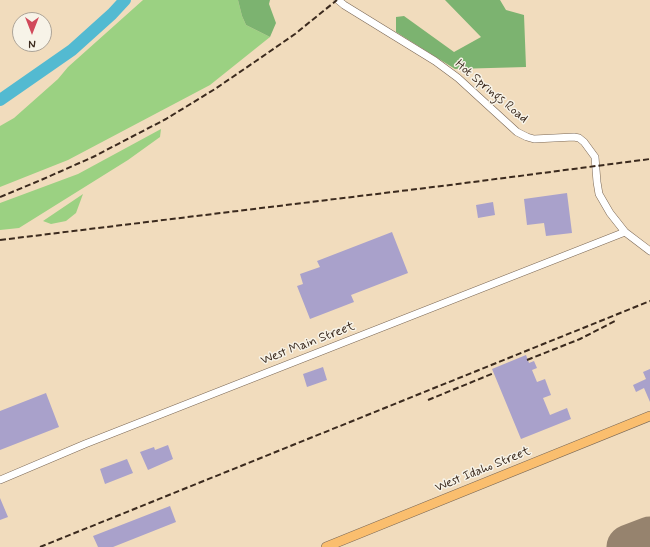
<!DOCTYPE html>
<style>
body{margin:0}
#map{position:relative;width:650px;height:547px;overflow:hidden;background:#f1dcbd;font-family:Mynerve,sans-serif}
canvas{display:block}
.north{position:absolute;left:12px;top:12px;width:40px;height:40px;box-sizing:border-box;background:#f7f3e8;border:1px solid #aca397;border-radius:50%;rotate:180deg;font-size:11px;font-weight:700;line-height:16px;text-align:center;color:#3b2a1e}
.north::after{content:'';display:block;margin:auto;width:14px;height:18px;background:#d1495b;clip-path:polygon(50% 0,100% 100%,50% 72%,0 100%)}
</style>
<div id="map">
<canvas width="650" height="547"></canvas>
<div class="north">N</div>
</div>
<script>
const g = document.querySelector('canvas').getContext('2d');
g.lineJoin = 'round';
function fillPath(path, color) {
  g.fillStyle = color;
  g.fill(path, 'evenodd');
}
function poly(rows) {
  const path = new Path2D();
  for (const r of rows) {
    path.moveTo(r[0], r[1]);
    for (let i = 2; i < r.length; i += 2) path.lineTo(r[i], r[i + 1]);
  }
  return path;
}
function stroke(path, color, width, dash) {
  g.strokeStyle = color;
  g.lineWidth = width;
  g.lineCap = dash ? 'butt' : 'round';
  g.setLineDash(dash || []);
  g.stroke(path);
}
function write(font, color, halo, rows, align = 'center') {
  g.font = font + ' Mynerve,sans-serif';
  g.lineWidth = 3;
  g.setLineDash([]);
  g.textBaseline = 'middle';
  g.strokeStyle = halo;
  g.fillStyle = color;
  for (const [text, x, y, turn = 0] of rows) {
    g.save();
    g.translate(x, y);
    g.rotate((+turn || 0) * Math.PI / 180);
    g.textAlign = isNaN(turn) ? turn : align;
    if (halo) g.strokeText(text, 0, 0);
    g.fillText(text, 0, 0);
    g.restore();
  }
}
const green = poly([
 [143,0,238,0,242,16,246,25,270,37,210,85,68,160,0,187,0,126,14,118,58,79,68,67],
 [161,129,160,137,128,160,19,228,0,230,0,203,78,174],
 [83,194,76,213,66,221,51,224,43,221]
]);
const forest = poly([
 [238,0,270,0,269,4,276,23,270,37,246,25,242,16],
 [445,0,500,0,506,10,524,15,526,67,455,69,396,32,396,17,404,16,454,52,481,37]
]);
const river = poly([
 [0,100,72,50,112,14,125,0]
]);
const runway = poly([
 [629,547,650,539]
]);
const building = poly([
 [567,193,572,233,546,236,544,223,527,225,524,199],
 [493,202,495,215,478,218,476,205],
 [392,232,408,273,351,295,354,302,310,319,297,286,303,284,300,274,320,267,317,261],
 [526,355,529,363,534,361,537,368,532,370,537,382,545,379,551,395,543,398,550,415,567,408,571,419,521,439,492,369],
 [323,367,327,380,307,387,303,374],
 [650,369,650,402,644,388,636,392,633,385,646,379,643,372],
 [46,393,59,427,0,450,0,411],
 [168,445,173,459,148,470,140,452,154,447,155,450],
 [127,459,133,473,105,484,100,469],
 [0,498,8,517,0,520],
 [170,506,176,522,113,547,98,547,93,536]
]);
const minor = poly([
 [338,0,344,5,435,61,458,78,517,132,527,137,534,139,574,137,579,138,584,142,595,157,597,182,599,194,610,213,625,232,650,251],
 [0,480,85,444,625,232]
]);
const major = poly([
 [326,547,650,416]
]);
const rail = poly([
 [0,197,41,180,93,157,166,119,215,89,256,61,295,34,337,0],
 [0,240,450,185,650,159],
 [527,360,580,339,617,320],
 [428,400,494,373],
 [40,547,650,301]
]);
const streetNames = [
 ["Hot Springs Road",491,92,40],
 ["West Main Street",308,344,-21],
 ["West Idaho Street",483,470,-22]
];
fillPath(green, '#9bd182');
fillPath(forest, '#7cb370');
stroke(river, '#53bad1', 12);
stroke(runway, '#96836e', 45);
fillPath(building, '#a9a1cb');
stroke(minor, '#7b6856', 8);
stroke(major, '#7b6856', 10);
stroke(minor, '#fff', 7);
stroke(major, '#fabe6e', 9);
stroke(rail, '#3b2a1e', 2, [6, 3]);
write('13px', '#3b2a1e', '#f7f3e8', streetNames);
</script>
